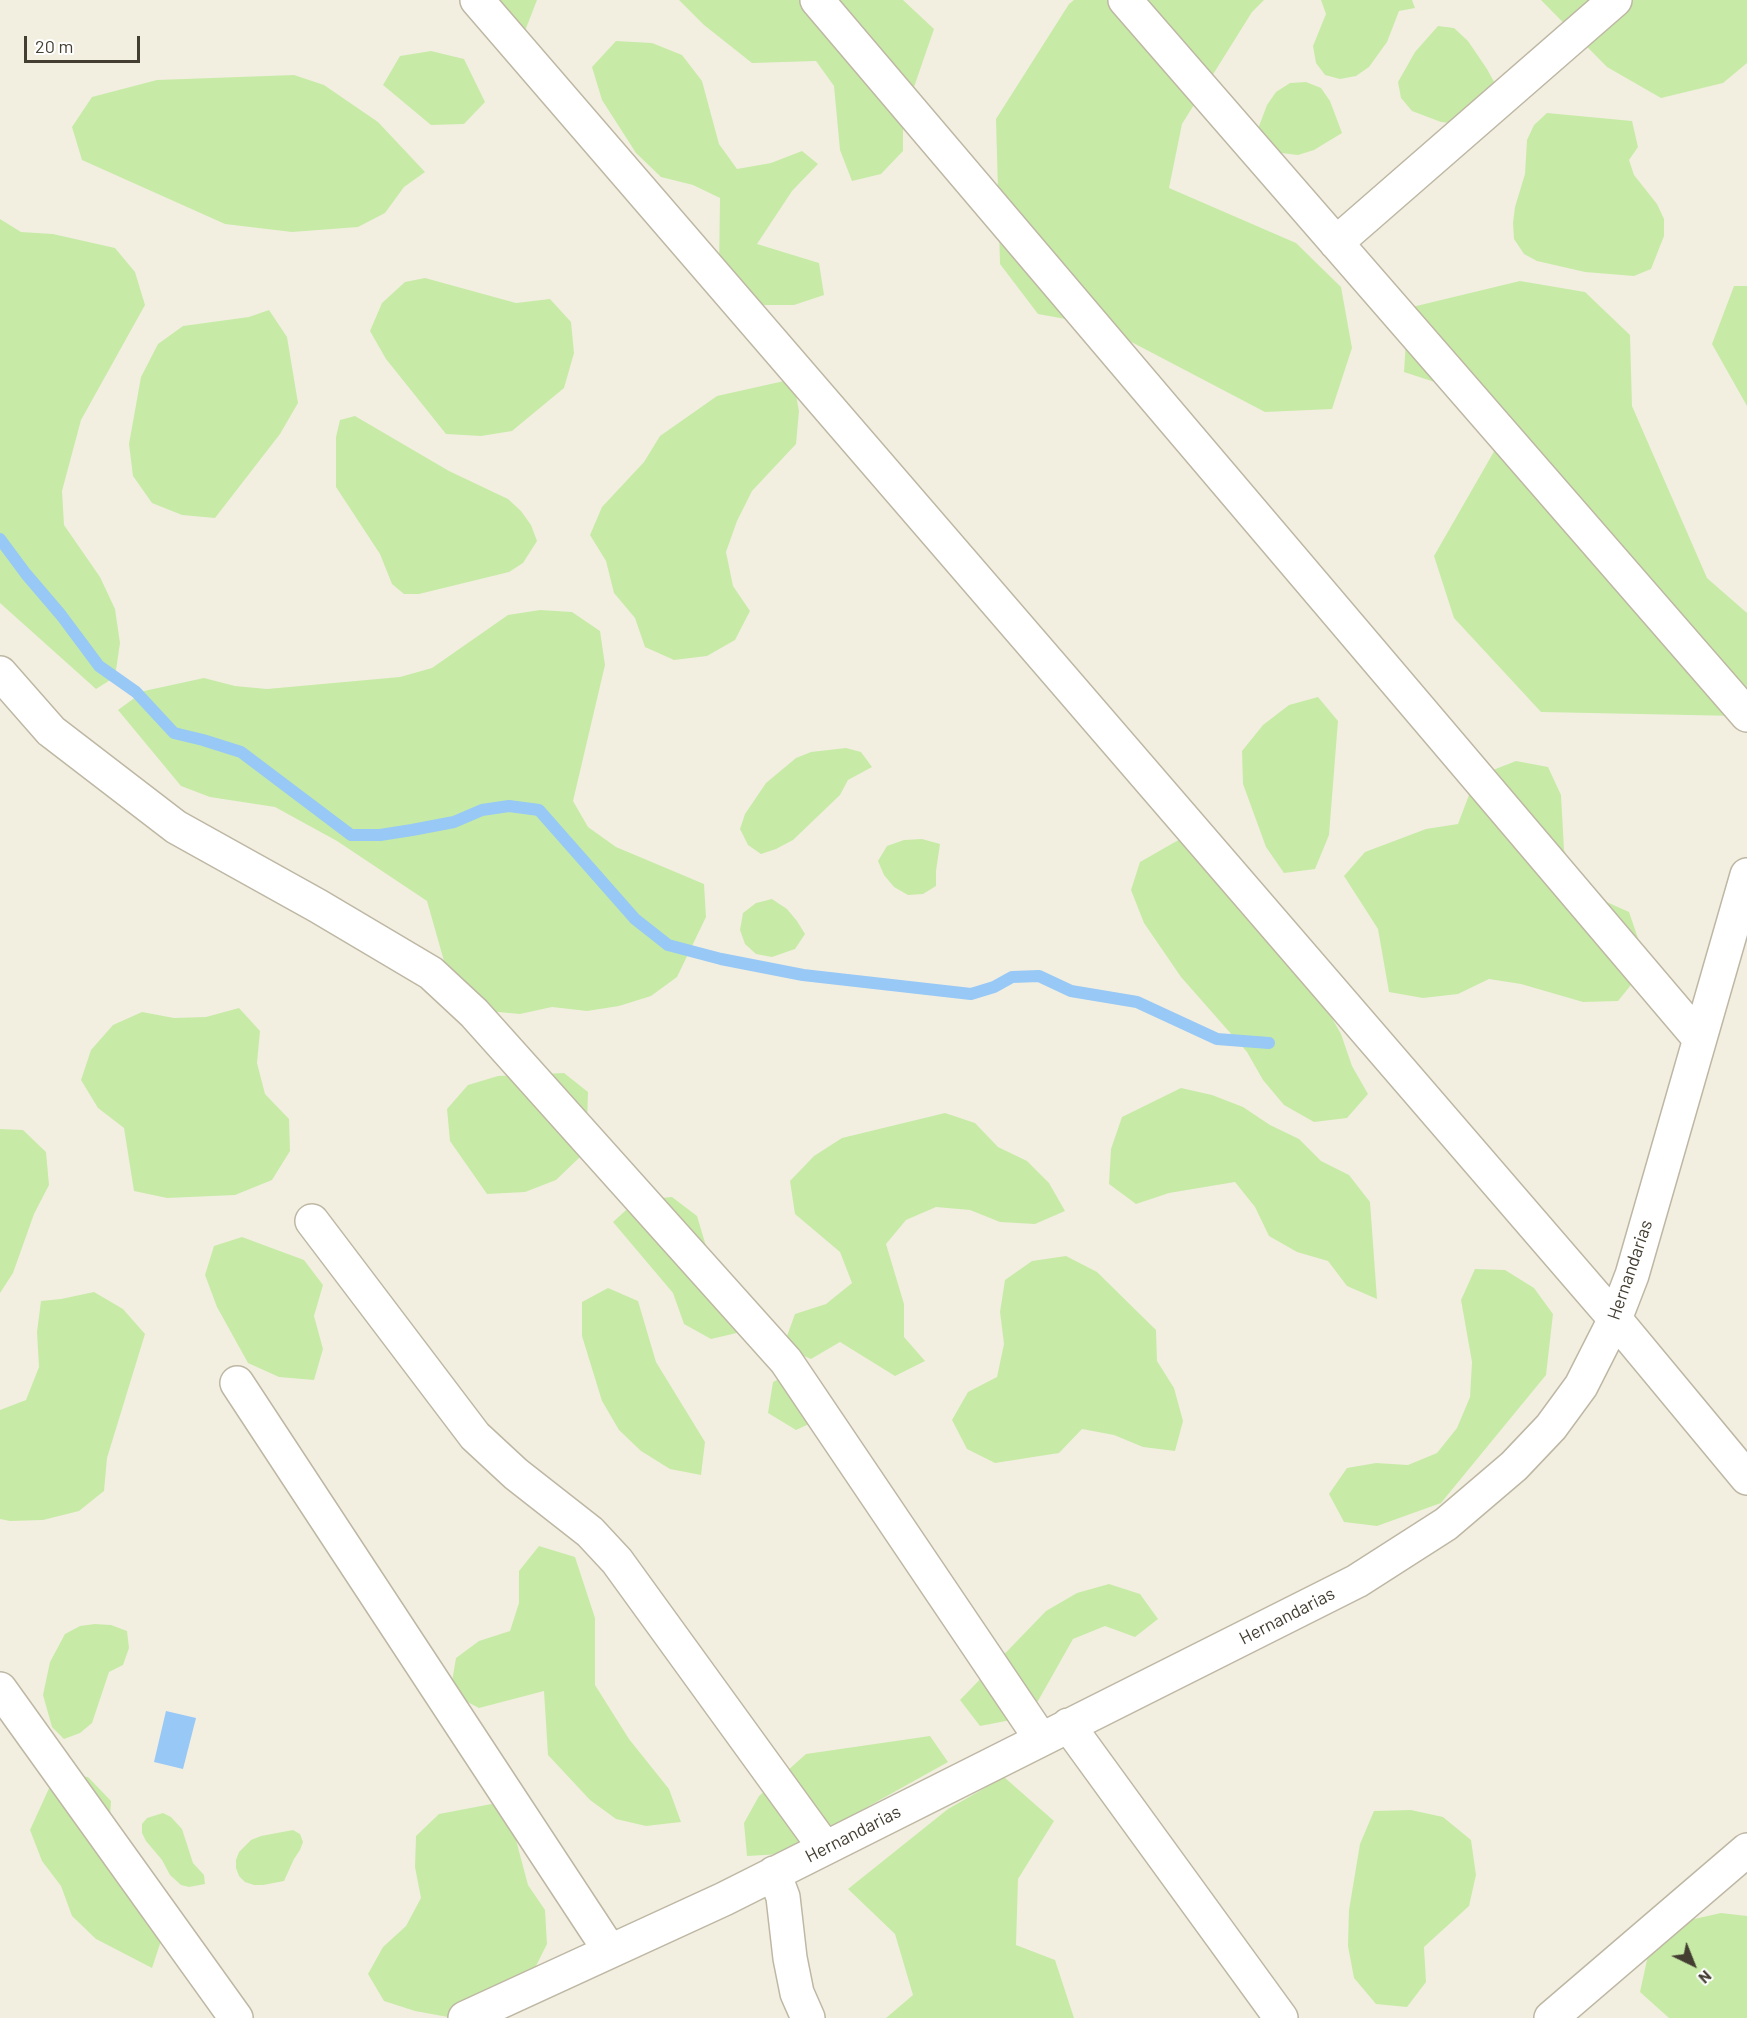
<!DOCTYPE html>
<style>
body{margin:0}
#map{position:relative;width:1747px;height:2018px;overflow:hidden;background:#f2efe1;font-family:Barlow,sans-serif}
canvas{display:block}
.north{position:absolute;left:1663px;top:1934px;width:60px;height:60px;-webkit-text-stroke:4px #fff;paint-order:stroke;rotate:137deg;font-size:16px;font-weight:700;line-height:24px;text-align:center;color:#443e32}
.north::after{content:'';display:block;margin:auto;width:21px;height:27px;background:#443e32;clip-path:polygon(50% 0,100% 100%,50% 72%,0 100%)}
.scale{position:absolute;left:24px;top:36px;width:116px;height:27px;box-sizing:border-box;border:3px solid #443e32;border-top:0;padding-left:8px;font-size:18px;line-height:21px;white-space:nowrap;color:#443e32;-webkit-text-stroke:4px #fff;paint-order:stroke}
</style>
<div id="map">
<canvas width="1747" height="2018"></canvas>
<div class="north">N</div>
<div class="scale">20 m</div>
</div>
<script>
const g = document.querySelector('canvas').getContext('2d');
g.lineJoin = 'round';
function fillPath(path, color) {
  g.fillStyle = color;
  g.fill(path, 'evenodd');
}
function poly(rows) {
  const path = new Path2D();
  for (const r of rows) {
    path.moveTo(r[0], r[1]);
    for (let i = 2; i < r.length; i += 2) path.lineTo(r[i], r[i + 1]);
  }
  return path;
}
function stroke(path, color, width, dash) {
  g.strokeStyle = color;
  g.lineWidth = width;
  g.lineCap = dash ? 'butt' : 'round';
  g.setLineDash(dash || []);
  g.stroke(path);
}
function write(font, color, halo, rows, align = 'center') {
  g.font = font + ' Barlow,sans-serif';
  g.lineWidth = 6;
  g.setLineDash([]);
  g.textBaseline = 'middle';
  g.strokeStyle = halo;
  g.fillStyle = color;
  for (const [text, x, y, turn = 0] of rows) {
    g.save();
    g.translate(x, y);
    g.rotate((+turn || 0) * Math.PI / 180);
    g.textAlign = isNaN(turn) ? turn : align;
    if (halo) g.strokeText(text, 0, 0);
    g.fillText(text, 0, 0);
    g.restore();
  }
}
const green = poly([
 [487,0,537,0,525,31],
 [679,0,903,0,934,29,903,119,903,151,881,174,852,181,840,150,834,86,816,61,752,63,704,25],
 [1074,0,1264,0,1252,12,1182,124,1169,188,1296,243,1341,287,1352,348,1332,409,1265,412,1099,325,1038,314,1000,264,996,119,1069,4],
 [1321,0,1412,0,1415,8,1399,11,1387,42,1369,67,1356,76,1340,79,1325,75,1316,63,1313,46,1326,14],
 [1541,0,1747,0,1747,63,1723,83,1661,98,1607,67],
 [1438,26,1454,28,1468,41,1487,69,1509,109,1458,124,1441,122,1412,111,1401,98,1398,82,1415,52],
 [616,41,652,43,682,55,702,81,719,144,737,169,771,163,802,151,818,164,792,191,757,244,819,263,824,295,794,305,762,305,719,268,720,198,693,185,661,177,636,153,602,100,592,67],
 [431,51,464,59,485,102,464,124,431,125,383,85,400,56],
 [294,75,324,85,378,122,425,172,404,187,385,213,358,227,292,232,225,224,82,160,72,127,92,97,157,80],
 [1306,82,1321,88,1330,101,1342,133,1314,150,1298,155,1281,153,1265,146,1256,134,1267,105,1276,92,1290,83],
 [1547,113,1632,121,1638,147,1629,160,1634,175,1657,204,1664,219,1664,236,1651,269,1634,276,1585,272,1537,261,1524,254,1514,239,1513,223,1515,207,1525,174,1527,140,1534,125],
 [0,219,21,232,53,234,115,248,135,272,145,305,81,420,62,491,64,525,100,577,115,609,120,643,115,677,96,689,0,603],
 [425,278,516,303,550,299,571,322,574,353,564,388,512,431,481,436,446,434,386,359,370,331,382,303,405,282],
 [1520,281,1585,292,1630,335,1632,406,1707,578,1747,613,1747,707,1737,716,1541,712,1454,618,1434,556,1496,448,1465,392,1404,372,1408,308],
 [1734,286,1747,286,1747,406,1712,344],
 [269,310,287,337,298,403,280,434,215,518,182,515,152,503,133,476,129,444,141,377,158,344,183,326,249,317],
 [793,379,799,411,796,444,752,491,737,521,726,552,733,586,750,611,735,640,707,656,674,660,645,647,635,618,614,593,606,561,590,535,602,507,644,462,660,436,717,396],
 [355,416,449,471,508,499,521,511,531,525,537,541,523,563,509,572,419,594,404,594,392,584,380,554,336,487,336,437,340,420],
 [540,610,572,612,600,631,605,665,573,801,588,827,616,847,704,884,706,917,677,977,651,996,619,1006,587,1011,552,1007,520,1014,487,1011,444,961,427,901,337,841,275,807,210,797,181,786,118,710,144,691,204,678,235,686,267,689,400,677,432,668,508,615],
 [1318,697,1338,721,1329,835,1315,869,1284,873,1266,847,1243,784,1242,751,1263,725,1289,705],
 [846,748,861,752,872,767,848,780,840,795,793,840,776,849,761,854,748,845,740,829,745,814,766,783,796,758,811,752],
 [1516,761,1548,767,1561,795,1564,850,1578,879,1600,899,1629,912,1640,944,1639,975,1618,1001,1583,1002,1521,984,1489,979,1458,994,1423,998,1389,992,1378,929,1344,876,1365,852,1426,829,1458,824,1469,795,1488,772],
 [1189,834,1261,894,1341,1034,1352,1066,1368,1094,1347,1118,1314,1122,1284,1105,1263,1080,1247,1052,1181,977,1144,923,1131,890,1140,862],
 [922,839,940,844,936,871,936,886,923,894,908,895,894,887,884,875,878,861,887,846,904,840],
 [772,899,787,909,797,921,805,934,795,949,772,957,756,954,745,944,740,930,743,913,756,903],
 [239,1008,260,1031,257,1063,265,1094,289,1119,290,1151,272,1180,235,1195,167,1198,134,1191,124,1128,98,1108,81,1080,91,1050,113,1025,142,1012,174,1018,206,1017],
 [564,1073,588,1092,587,1126,579,1158,556,1180,525,1192,487,1194,450,1141,447,1109,468,1085,498,1076],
 [1181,1088,1212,1095,1243,1107,1270,1125,1299,1139,1321,1161,1349,1175,1370,1202,1377,1299,1347,1286,1328,1261,1297,1252,1269,1236,1255,1207,1235,1182,1169,1193,1136,1204,1109,1184,1111,1149,1122,1117],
 [945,1113,975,1123,998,1147,1027,1161,1049,1183,1065,1211,1035,1224,1000,1222,970,1210,936,1207,906,1220,886,1244,904,1304,904,1337,925,1361,895,1376,840,1342,811,1359,783,1347,795,1314,826,1304,852,1283,840,1252,795,1214,790,1181,814,1156,842,1138],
 [0,1129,23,1130,46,1152,49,1185,34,1214,13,1273,0,1293],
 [672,1197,697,1216,706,1246,723,1275,741,1332,711,1339,684,1324,673,1293,613,1222,637,1200],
 [242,1237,304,1260,323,1285,314,1316,323,1349,314,1380,279,1377,248,1363,217,1307,205,1275,214,1246],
 [1066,1256,1097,1272,1156,1330,1157,1361,1174,1388,1183,1421,1175,1451,1143,1447,1114,1435,1082,1429,1059,1453,995,1463,967,1449,952,1420,968,1392,997,1377,1004,1344,1000,1312,1005,1280,1032,1261],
 [1475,1269,1505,1270,1534,1288,1553,1314,1546,1375,1441,1503,1377,1526,1344,1522,1329,1494,1347,1468,1376,1463,1408,1465,1437,1453,1457,1428,1470,1397,1472,1362,1461,1300],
 [608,1288,638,1301,656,1362,705,1442,701,1475,670,1469,641,1451,619,1430,602,1401,582,1336,582,1302],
 [94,1292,123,1309,145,1334,107,1458,104,1491,79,1511,43,1520,10,1521,0,1519,0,1410,26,1400,39,1367,37,1332,41,1301,61,1299],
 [801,1368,809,1424,796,1430,768,1413,773,1382],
 [539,1546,575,1557,595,1618,595,1685,629,1739,669,1789,681,1822,646,1826,616,1819,590,1800,548,1755,544,1691,479,1708,450,1693,456,1658,479,1641,510,1631,519,1603,519,1571],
 [1109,1584,1140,1594,1158,1619,1135,1637,1105,1626,1073,1639,1038,1701,1011,1720,980,1726,960,1700,1046,1611,1077,1593],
 [95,1624,111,1625,127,1631,129,1648,123,1665,109,1672,92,1723,80,1733,64,1739,52,1727,43,1695,50,1662,65,1634,80,1626],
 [930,1736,948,1762,783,1854,747,1856,744,1823,759,1796,806,1754],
 [56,1773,88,1777,111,1801,109,1834,163,1935,152,1968,96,1939,72,1916,61,1886,42,1861,30,1830],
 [1004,1777,1054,1821,1018,1879,1016,1945,1055,1960,1074,2018,886,2018,913,1995,895,1934,848,1889,948,1809],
 [502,1802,511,1821,528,1885,545,1910,547,1944,533,1972,483,2015,448,2017,415,2011,384,2001,368,1974,383,1947,406,1926,421,1898,415,1867,416,1836,439,1814],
 [1411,1810,1443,1817,1471,1840,1476,1875,1469,1906,1424,1947,1426,1982,1407,2007,1376,2004,1354,1978,1348,1946,1349,1910,1360,1844,1374,1811],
 [163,1813,171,1817,182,1829,193,1863,204,1875,205,1884,189,1887,181,1885,170,1875,162,1860,146,1841,142,1833,142,1824,147,1818],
 [293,1830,300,1834,303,1842,300,1850,294,1859,284,1881,263,1885,254,1885,245,1882,239,1876,236,1868,236,1860,239,1852,251,1840,261,1836],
 [1721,1913,1747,1916,1747,2018,1669,2018,1640,1992,1654,1928]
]);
const water = poly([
 [166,1711,196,1718,183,1769,154,1762]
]);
const stream = poly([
 [0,539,26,574,61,615,99,666,136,692,174,733,203,740,241,752,351,835,380,835,412,830,454,822,482,810,509,806,539,810,635,919,668,945,721,959,803,975,971,994,994,987,1012,977,1039,976,1071,991,1137,1002,1217,1039,1269,1043]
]);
const minor = poly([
 [477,0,1615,1319,1747,1478],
 [817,0,1699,1038],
 [1125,0,1747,715],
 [1336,243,1615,0],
 [0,673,51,731,176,827,318,906,431,973,474,1013,786,1361,1041,1739],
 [312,1221,475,1436,516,1474,590,1532,617,1561,825,1848],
 [237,1383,610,1951],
 [0,1689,236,2018],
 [1068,1725,1281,2018],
 [774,1873,783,1897,790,1958,797,1993,808,2018],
 [465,2018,724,1899,1357,1581,1446,1524,1514,1466,1551,1427,1581,1386,1615,1319,1632,1275,1747,875],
 [1551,2018,1747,1850]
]);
const streetNames = [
 ["Hernandarias",1630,1270,-71],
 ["Hernandarias",1287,1616,-27],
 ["Hernandarias",853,1834,-27]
];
fillPath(green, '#c7eba6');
fillPath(water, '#97c8f6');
stroke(stream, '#97c8f6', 12);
stroke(minor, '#beb7a4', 36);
stroke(minor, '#fff', 33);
write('18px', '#443e32', '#fff', streetNames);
</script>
